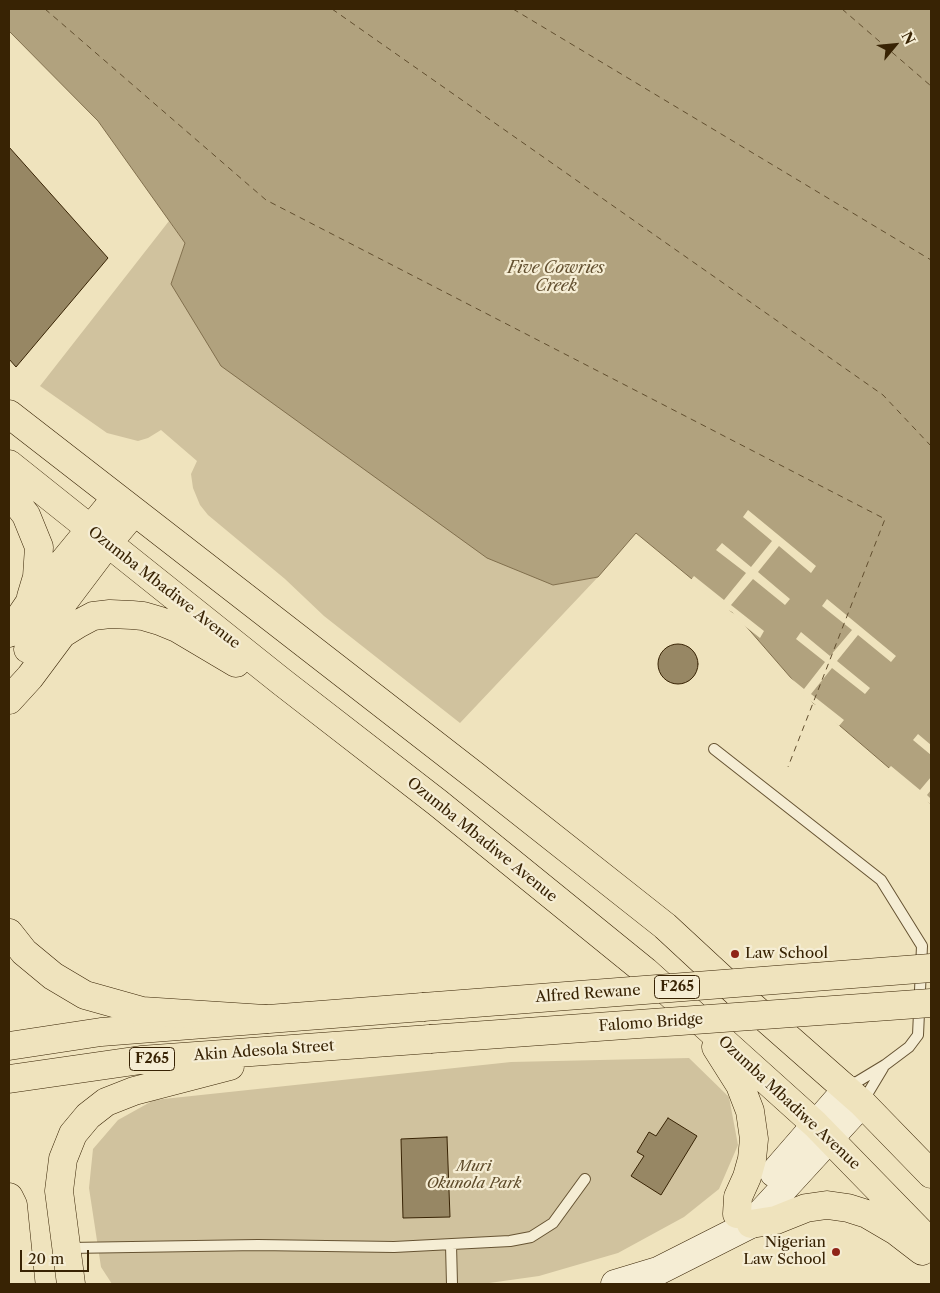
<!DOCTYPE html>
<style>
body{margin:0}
#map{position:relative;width:940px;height:1293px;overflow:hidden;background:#efe3bd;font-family:"Libre Caslon Text",serif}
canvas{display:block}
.frame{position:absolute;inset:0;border:10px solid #382304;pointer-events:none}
.north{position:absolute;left:870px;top:20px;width:50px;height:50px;-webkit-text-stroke:4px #f5edd4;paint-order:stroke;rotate:62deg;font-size:14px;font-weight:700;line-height:20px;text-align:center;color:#382304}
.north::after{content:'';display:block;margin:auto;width:18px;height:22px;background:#382304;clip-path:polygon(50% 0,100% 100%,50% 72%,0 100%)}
.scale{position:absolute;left:20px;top:1250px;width:69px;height:22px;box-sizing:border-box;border:2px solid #382304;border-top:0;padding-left:6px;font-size:15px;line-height:18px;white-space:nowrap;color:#382304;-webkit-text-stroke:4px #f5edd4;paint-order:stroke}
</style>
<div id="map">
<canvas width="940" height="1293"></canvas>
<div class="frame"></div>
<div class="north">N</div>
<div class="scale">20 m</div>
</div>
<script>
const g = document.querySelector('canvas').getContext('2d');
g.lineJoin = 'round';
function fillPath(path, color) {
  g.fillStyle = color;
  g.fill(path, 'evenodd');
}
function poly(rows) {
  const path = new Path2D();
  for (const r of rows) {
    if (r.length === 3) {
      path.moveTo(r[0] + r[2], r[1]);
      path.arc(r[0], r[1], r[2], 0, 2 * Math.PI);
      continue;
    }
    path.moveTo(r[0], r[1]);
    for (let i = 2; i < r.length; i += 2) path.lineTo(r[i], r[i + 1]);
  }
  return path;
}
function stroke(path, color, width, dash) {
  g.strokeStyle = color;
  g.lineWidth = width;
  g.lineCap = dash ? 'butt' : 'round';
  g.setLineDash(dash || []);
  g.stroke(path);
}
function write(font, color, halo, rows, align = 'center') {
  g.font = font + ' "Libre Caslon Text",serif';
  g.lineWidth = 4.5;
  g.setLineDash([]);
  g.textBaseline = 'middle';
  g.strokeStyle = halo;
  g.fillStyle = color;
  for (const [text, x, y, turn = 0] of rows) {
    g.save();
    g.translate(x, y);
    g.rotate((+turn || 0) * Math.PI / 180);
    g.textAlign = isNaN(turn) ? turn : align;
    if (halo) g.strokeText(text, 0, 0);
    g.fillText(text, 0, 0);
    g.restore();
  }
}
const green = poly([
 [169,221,185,243,171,284,553,585,598,577,460,723,324,616,285,579,208,515,200,505,193,488,191,474,197,461,161,430,148,438,138,441,107,433,40,386],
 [689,1058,729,1097,738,1145,719,1189,684,1217,618,1253,539,1276,482,1284,112,1284,101,1267,89,1188,93,1149,118,1120,154,1100,511,1062]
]);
const water = poly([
 [9,9,931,9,931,804,811,701,738,617,636,533,598,577,553,585,487,558,221,366,171,284,185,243,98,121,9,31,9,9]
]);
const pier = poly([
 [748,510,816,566,811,573,779,546,758,572,790,599,785,605,753,579,731,605,764,631,760,638,727,612,735,616,732,612,722,607,690,581,694,576,724,600,746,573,716,550,722,543,751,567,772,541,743,517],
 [827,599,896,656,891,662,858,635,837,661,870,688,865,694,832,668,811,694,844,720,839,726,810,703,816,705,806,698,782,671,804,689,825,662,796,639,801,632,830,656,852,630,822,606],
 [918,734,931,745,931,755,913,740],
 [891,766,920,790,931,777,931,790,927,795,931,799,931,804,920,798,887,770]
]);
const ferry = poly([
 [45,9,266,200,885,519,788,767],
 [332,9,883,395,931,446],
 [513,9,931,260],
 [842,9,931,86]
]);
const building = poly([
 [9,147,108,258,16,367,9,359,9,147],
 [678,664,20],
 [668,1118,697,1136,661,1195,631,1176,644,1156,637,1152,649,1132,656,1136,668,1118],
 [447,1137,450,1217,403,1218,401,1139,447,1137]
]);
const lane = poly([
 [714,749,881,880,922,946,918,1035,909,1047,885,1065,847,1088],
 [862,1103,883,1068],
 [451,1245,452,1284],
 [69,1248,258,1245,394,1247,510,1241,531,1237,553,1223,585,1179]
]);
const secondary = poly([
 [774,1173,847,1089],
 [615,1284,658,1271,751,1224,862,1103]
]);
const primary = poly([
 [9,1046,101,1032,423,1007],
 [9,1079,141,1060,430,1039],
 [9,1197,13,1205,21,1284],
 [71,1284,59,1191,63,1159,73,1134,88,1116,106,1102,134,1091,230,1066]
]);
const highway = poly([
 [9,414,474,775,665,926,746,1001,862,1103,931,1174],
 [9,464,282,682,438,803,645,971,815,1124,931,1243],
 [9,493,26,515,39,547,37,577,31,597],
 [9,633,28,605,116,498],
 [28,649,108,543,134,512],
 [9,700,30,677,62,634,78,624,93,616,110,614,132,615,143,616,160,621,177,628,236,663],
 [9,933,24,952,53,976,85,995,142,1011,265,1019],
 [716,1047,740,1085,750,1111,754,1139,752,1159,747,1177,738,1197,737,1214],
 [751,1224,776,1220,806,1208,827,1205,848,1208,867,1214,896,1231,922,1251]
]);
const primaryBridge = poly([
 [423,1007,931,968],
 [430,1039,931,1003]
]);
const markers = [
 [735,954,5,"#8f2418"],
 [836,1252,5,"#8f2418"]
];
const shields = [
 [677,987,45],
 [152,1059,45]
];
const shieldNames = [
 ["F265",677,987],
 ["F265",152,1059]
];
const streetNames = [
 ["Ozumba Mbadiwe Avenue",164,588,38],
 ["Ozumba Mbadiwe Avenue",482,840,39],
 ["Alfred Rewane",588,994,-4],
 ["Falomo Bridge",651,1023,-4],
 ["Akin Adesola Street",264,1051,-4],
 ["Ozumba Mbadiwe Avenue",789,1103,43]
];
const poiNames = [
 ["Law School",745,954],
 ["Nigerian",826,1243,"right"],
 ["Law School",826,1260,"right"]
];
const parkNames = [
 ["Muri",474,1167],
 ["Okunola Park",474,1184]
];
const waterNames = [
 ["Five Cowries",556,268],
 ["Creek",556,286]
];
fillPath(green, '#d0c29e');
fillPath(water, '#b1a27e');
stroke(water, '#816f4d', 1);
fillPath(pier, '#efe3bd');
stroke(ferry, '#624f2f', 1, [6, 5]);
fillPath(building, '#978764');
stroke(building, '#382304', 1);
stroke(lane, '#665332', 12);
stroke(secondary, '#382304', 29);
stroke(primary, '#382304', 29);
stroke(highway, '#382304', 29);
stroke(lane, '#f5edd4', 10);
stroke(secondary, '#f5edd4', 28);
stroke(primary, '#efe3bd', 28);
stroke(highway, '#efe3bd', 28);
stroke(primaryBridge, '#382304', 29, []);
stroke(primaryBridge, '#efe3bd', 28);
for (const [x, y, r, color] of markers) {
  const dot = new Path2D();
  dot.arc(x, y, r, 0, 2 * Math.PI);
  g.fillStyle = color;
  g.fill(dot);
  stroke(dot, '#f5edd4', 2);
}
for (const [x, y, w] of shields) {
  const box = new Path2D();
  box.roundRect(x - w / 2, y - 11.5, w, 23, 4);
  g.fillStyle = '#f5edd4';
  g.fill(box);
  stroke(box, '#382304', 1);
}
write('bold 14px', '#382304', null, shieldNames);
write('15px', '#382304', '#f5edd4', streetNames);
write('15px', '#382304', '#f5edd4', poiNames, 'left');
write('italic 15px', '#5e4b2a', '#f5edd4', parkNames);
write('italic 16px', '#624f2f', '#f5edd4', waterNames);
</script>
